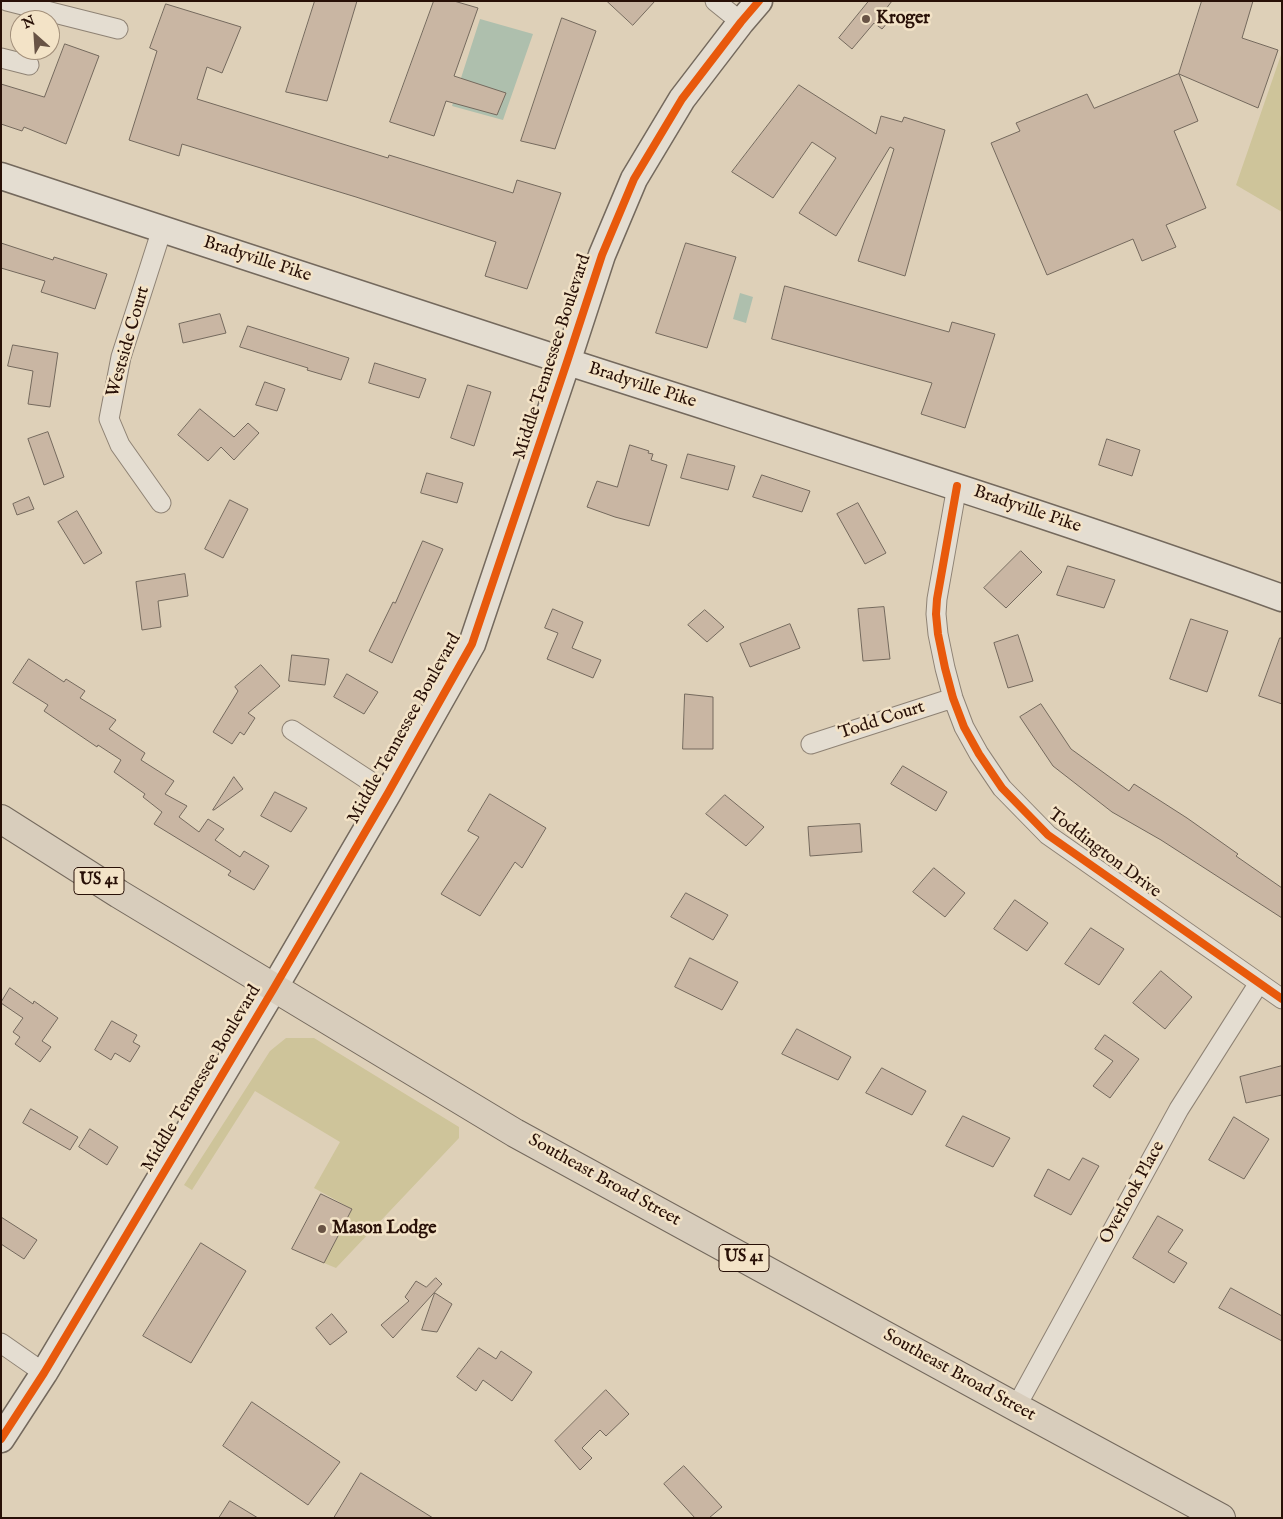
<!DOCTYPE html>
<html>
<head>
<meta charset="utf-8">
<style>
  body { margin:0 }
  #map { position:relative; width:1283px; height:1519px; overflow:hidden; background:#ded0b8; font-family:"IM FELL English",serif }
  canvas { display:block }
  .frame { position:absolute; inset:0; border:2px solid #281007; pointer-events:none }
  .north { position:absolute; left:10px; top:10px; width:50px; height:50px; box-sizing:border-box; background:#f3e3c7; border:1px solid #a28f7a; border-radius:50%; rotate:334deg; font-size:14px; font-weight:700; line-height:20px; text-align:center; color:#281007 }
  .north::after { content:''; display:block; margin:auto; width:18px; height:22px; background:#685345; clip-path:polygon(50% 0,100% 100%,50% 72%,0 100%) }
</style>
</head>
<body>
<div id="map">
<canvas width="1283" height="1519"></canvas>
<div class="frame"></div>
<div class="north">N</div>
</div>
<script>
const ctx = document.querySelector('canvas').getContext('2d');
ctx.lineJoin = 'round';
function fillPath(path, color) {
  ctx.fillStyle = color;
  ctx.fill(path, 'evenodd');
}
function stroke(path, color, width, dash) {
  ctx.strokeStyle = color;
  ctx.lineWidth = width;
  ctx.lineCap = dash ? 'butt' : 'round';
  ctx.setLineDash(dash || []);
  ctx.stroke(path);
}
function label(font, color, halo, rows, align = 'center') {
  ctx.font = font + ' "IM FELL English",serif';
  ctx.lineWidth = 5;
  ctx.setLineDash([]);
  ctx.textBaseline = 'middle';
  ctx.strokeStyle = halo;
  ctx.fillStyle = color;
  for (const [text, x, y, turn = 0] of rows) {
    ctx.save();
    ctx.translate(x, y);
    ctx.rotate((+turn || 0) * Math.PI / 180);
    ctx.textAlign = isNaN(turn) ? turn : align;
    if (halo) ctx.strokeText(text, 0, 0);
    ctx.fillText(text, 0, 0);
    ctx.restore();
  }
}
const green = new Path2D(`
  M1282 52V212L1236 185Z
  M286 1038H314L459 1127V1138L336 1268 324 1263 352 1209 314 1188 340 1142 255 1091 192 1190 184 1185 270 1051Z`);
const water = new Path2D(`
  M480 19 533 34 503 120 452 106Z
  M740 293 753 297 746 323 733 319Z`);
const building = new Path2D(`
  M315 1H357L327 101 286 92Z
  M434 1H454L478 8 454 76 506 93 497 115 446 101 434 136 390 122Z
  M607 1H655L633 25Z
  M869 1H892L882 14 890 20 882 29 874 23 852 49 839 38Z
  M1202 1H1253L1242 38 1278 50 1258 108 1179 74Z
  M166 4 241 27 222 73 207 67 197 99 388 158 389 155 513 193 517 180 561 193 527 289 485 276 496 242 356 197 182 144 179 156 129 140 157 51 150 48Z
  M562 18 596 31 555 149 521 141Z
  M65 44 99 56 66 144 24 127 22 131 1 124V84L44 97Z
  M1179 74 1198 121 1174 131 1206 208 1166 225 1176 247 1142 261 1133 239 1047 275 991 143 1020 131 1016 123 1087 94 1094 108Z
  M799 85 876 134 881 116 902 122 904 117 945 130 905 276 858 261 894 149 890 147 836 236 799 213 836 158 812 142 773 198 732 172Z
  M1 243 53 260 54 257 107 274 95 309 41 292 45 281 1 268Z
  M686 243 736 257 707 348 656 333Z
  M785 286 949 332 952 322 995 334 965 428 921 414 932 383 772 339Z
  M220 314 226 333 183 343 179 324Z
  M248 326 349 358 341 380 307 370 308 368 240 347Z
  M13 345 58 353 50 407 28 404 33 371 8 366Z
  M375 363 426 379 419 398 369 383Z
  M265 382 285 389 277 411 256 405Z
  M468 385 491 392 474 446 451 438Z
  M200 409 234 437 248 423 259 433 234 460 221 447 208 461 178 435Z
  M48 432 64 477 44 485 28 439Z
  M1107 439 1140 450 1132 476 1099 465Z
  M630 445 649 451 648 453 653 454 651 460 667 465 649 526 615 517 587 507 597 481 617 487Z
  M688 454 735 466 728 490 681 478Z
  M427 473 463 483 457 503 421 493Z
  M762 475 810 491 802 512 753 497Z
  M29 497 34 509 17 515 13 504Z
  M230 500 248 509 223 558 205 549Z
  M858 503 886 553 865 564 837 514Z
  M77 511 102 553 84 564 58 522Z
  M423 541 443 549 392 663 369 651 393 602 395 603Z
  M1021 551 1042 572 1006 608 984 588Z
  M1068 566 1115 580 1104 608 1057 595Z
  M185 574 188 596 158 601 161 627 142 630 136 582Z
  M884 607 890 659 863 661 858 609Z
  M553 609 583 622 572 648 601 660 593 678 547 659 558 633 545 628Z
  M705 610 724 627 707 642 688 625Z
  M1191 619 1228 631 1207 692 1170 679Z
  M790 624 800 648 750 667 740 644Z
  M1018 635 1033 681 1008 688 994 643Z
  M1280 638H1282V704L1259 696Z
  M292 655 329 659 325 685 289 681Z
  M29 659 64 682 66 679 85 691 80 698 116 720 109 729 145 753 141 760 174 781 165 794 187 806 179 817 199 832 208 819 224 829 215 840 240 857 244 851 269 866 254 890 228 875 231 871 154 824 162 812 143 797 145 794 114 772 121 760 98 745 97 747 44 711 48 705 13 683Z
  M261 665 280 686 248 713 255 718 244 735 240 732 232 744 213 732 238 691 235 687Z
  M347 674 378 692 364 714 334 697Z
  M685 694 713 697V749H683Z
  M1041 704 1071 749 1129 791 1134 784 1187 818 1238 854 1236 856 1282 888V918L1161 840 1112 812 1053 766 1020 717Z
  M903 766 947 792 936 811 891 784Z
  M234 777 243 789 214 810H213Z
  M275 792 307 808 291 832 261 816Z
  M490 794 546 828 522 868 515 862 480 916 441 894 479 837 468 831Z
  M725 795 764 827 746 846 706 814Z
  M860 824 862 852 810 856 808 827Z
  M934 868 965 893 945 917 913 892Z
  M686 893 728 915 713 940 671 917Z
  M1015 900 1048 923 1027 951 994 929Z
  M1091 928 1124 949 1099 985 1065 964Z
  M690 958 738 982 722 1010 675 987Z
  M1161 971 1192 997 1165 1029 1133 1003Z
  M10 988 33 1004 34 1001 58 1018 42 1041 51 1047 40 1062 15 1044 20 1037 13 1032 23 1018 1 1003Z
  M112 1021 137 1035 133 1042 140 1046 130 1062 115 1053 111 1060 95 1050Z
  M797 1029 851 1057 838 1080 782 1054Z
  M1105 1035 1139 1059 1110 1098 1093 1086 1113 1061 1095 1049Z
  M1282 1066V1095L1246 1103 1240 1077Z
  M882 1068 926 1091 912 1115 866 1093Z
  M31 1109 78 1137 70 1150 23 1123Z
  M963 1116 1010 1138 993 1167 946 1146Z
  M1234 1117 1269 1139 1244 1179 1209 1160Z
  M90 1129 118 1147 107 1165 79 1147Z
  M1083 1158 1099 1166 1071 1215 1034 1196 1048 1169 1069 1180Z
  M321 1194 352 1209 324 1263 292 1249Z
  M1158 1216 1183 1230 1168 1252 1187 1263 1174 1283 1133 1258Z
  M1 1217 37 1240 24 1259 1 1244Z
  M201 1243 246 1271 191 1363 143 1336Z
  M436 1278 442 1284 393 1338 381 1325 409 1301 405 1297 416 1281 426 1287Z
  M1231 1288 1282 1316V1341L1219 1308Z
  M435 1293 452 1304 437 1332 422 1330Z
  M332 1314 347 1332 330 1345 316 1328Z
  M479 1348 496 1359 501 1351 532 1372 512 1401 483 1380 476 1391 457 1377Z
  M606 1390 629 1414 606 1436 600 1430 582 1448 592 1458 580 1470 555 1441Z
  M252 1402 340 1462 308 1505 223 1446Z
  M684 1466 722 1507 709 1518H695L664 1484Z
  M361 1473 433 1518H334Z
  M230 1501 258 1518H219Z`);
const street = new Path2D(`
  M7 1 118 29
  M715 1 741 22
  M1 58 29 65
  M957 486 937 599 936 614 938 634 945 668 953 698 964 727 979 754 1002 788 1048 835 1282 999
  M161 503 120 445 109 419 121 357 162 229
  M292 730 388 793
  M811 744 953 698
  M1 1343 44 1373
  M1016 1407 1179 1109 1259 983`);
const secondary = new Path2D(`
  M1 176C190 238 378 301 568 362 806 439 1046 513 1282 598
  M1 1439 44 1373 274 988 388 793 472 644 567 362 602 255 634 179 682 99 741 22 759 1`);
const primary = new Path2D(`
  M1 819 119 894 515 1133 1016 1407 1221 1518`);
const cycleway = new Path2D(`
  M957 486 937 599 936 614 938 634 945 668 953 698 964 727 979 754 1002 788 1048 835 1282 999
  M1 1439 44 1373 274 988 388 793 472 644 567 362 602 255 634 179 682 99 741 22 759 1`);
const markers = [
  [866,19,5,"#685345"],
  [322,1229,5,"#685345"]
];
const shields = [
  [99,881,50],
  [744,1258,50]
];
const shieldNames = [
  ["US 41",99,881],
  ["US 41",744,1258]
];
const poiNames = [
  ["Kroger",876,19],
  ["Mason Lodge",332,1229]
];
const streetNames = [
  ["Bradyville Pike",257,260,18],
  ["Westside Court",129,342,-74],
  ["Middle Tennessee Boulevard",553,357,-72],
  ["Bradyville Pike",642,386,18],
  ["Bradyville Pike",1027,510,19],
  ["Todd Court",882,721,-18],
  ["Middle Tennessee Boulevard",405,729,-61],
  ["Toddington Drive",1104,854,37],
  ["Middle Tennessee Boulevard",202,1079,-59],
  ["Southeast Broad Street",604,1181,29],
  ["Overlook Place",1133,1193,-61],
  ["Southeast Broad Street",959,1376,29]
];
fillPath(green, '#cec49a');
fillPath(water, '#aebfad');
fillPath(building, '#c9b6a3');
stroke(building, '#74695d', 1);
stroke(street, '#8e8274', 21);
stroke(secondary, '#74695d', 29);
stroke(primary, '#74695d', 30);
stroke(street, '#e4ddd1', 19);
stroke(secondary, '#e4ddd1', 26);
stroke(primary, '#d8cdbc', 28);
stroke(cycleway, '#e8590c', 8);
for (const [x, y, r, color] of markers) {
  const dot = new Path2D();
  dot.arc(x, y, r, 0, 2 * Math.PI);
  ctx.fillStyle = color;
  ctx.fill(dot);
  stroke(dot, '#f3e3c7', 2);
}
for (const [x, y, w] of shields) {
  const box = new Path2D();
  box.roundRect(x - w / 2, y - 13.5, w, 27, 4);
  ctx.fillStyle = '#f3e3c7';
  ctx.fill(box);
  stroke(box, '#281007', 1);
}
label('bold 16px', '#281007', null, shieldNames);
label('bold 18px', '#281007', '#f3e3c7', poiNames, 'left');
label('18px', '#281007', '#f3e3c7', streetNames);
</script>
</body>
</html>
